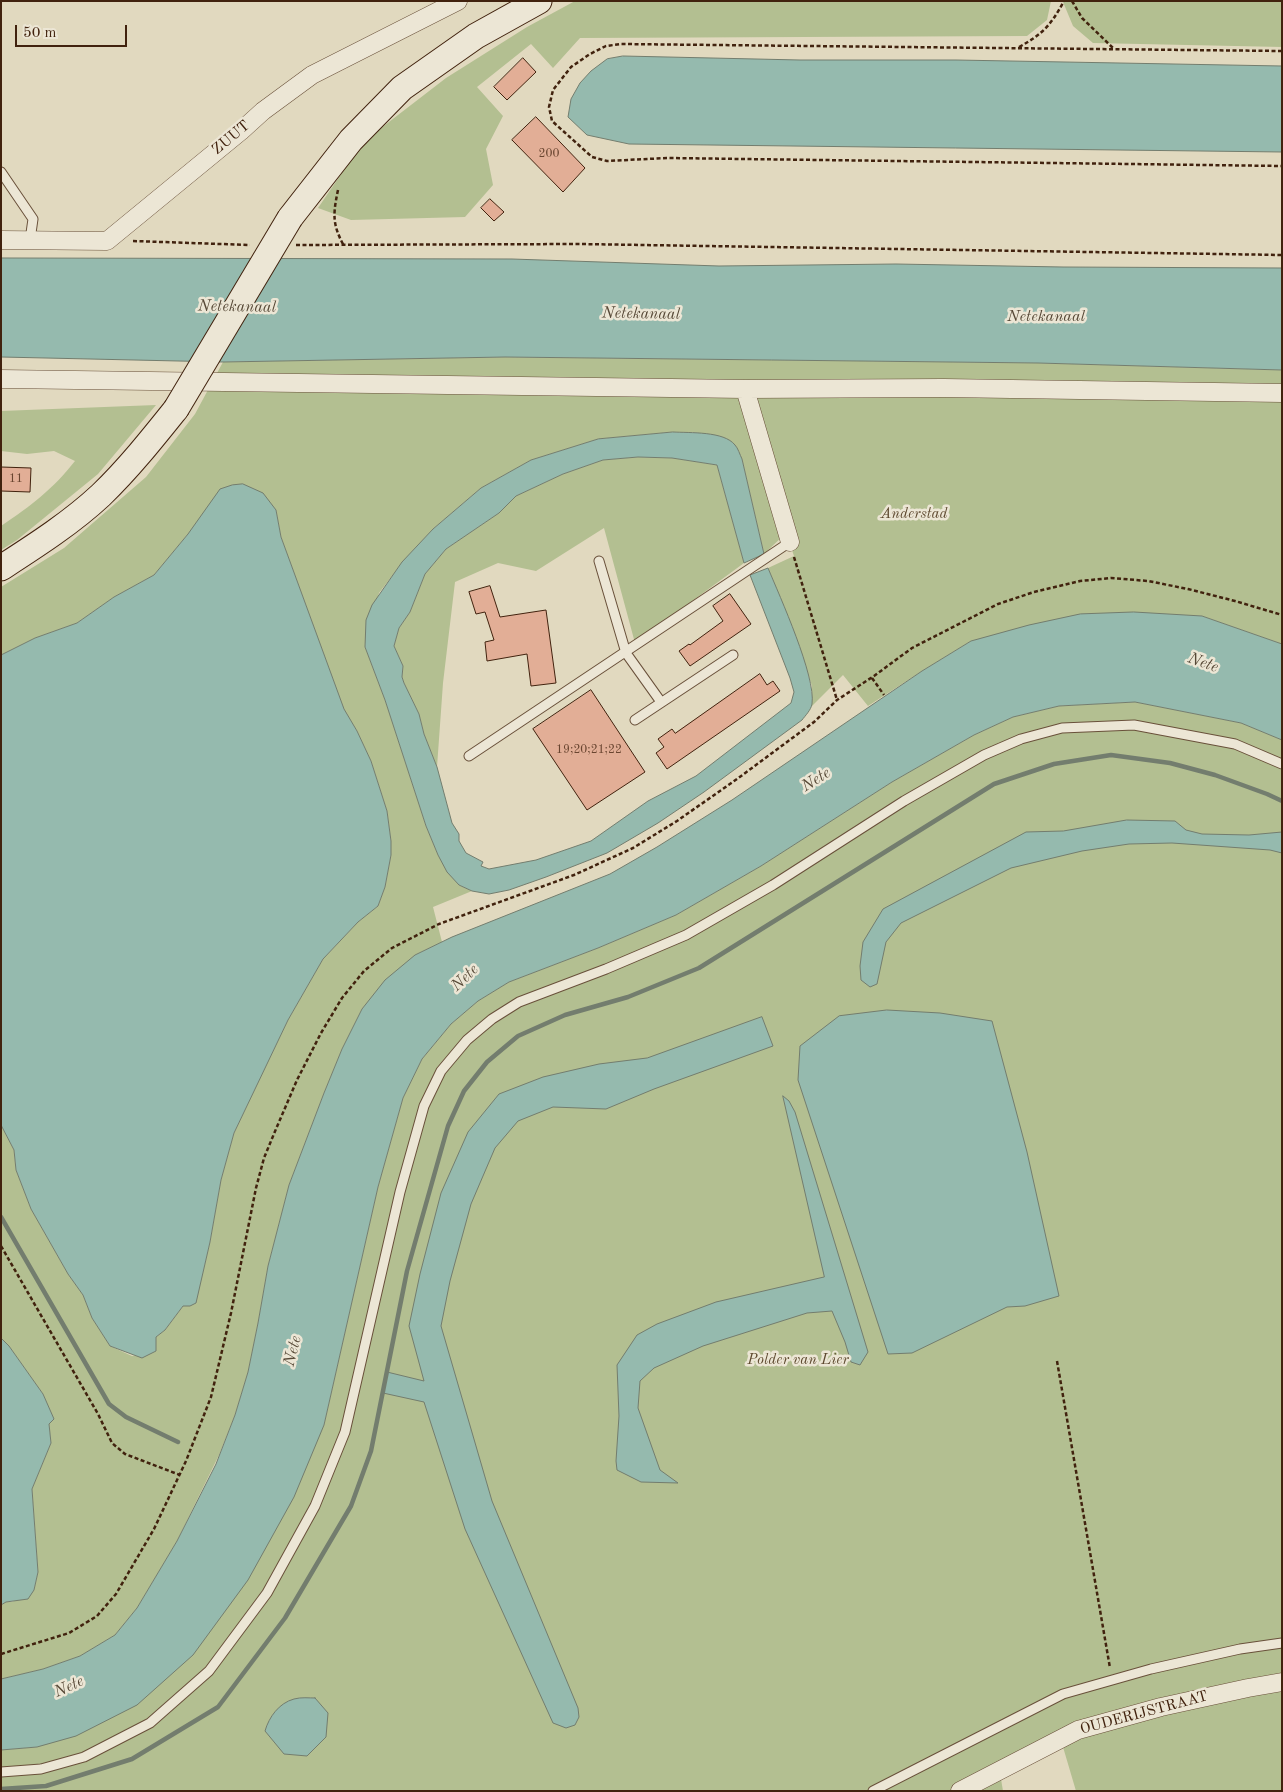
<!DOCTYPE html>
<html>
<head>
<meta charset="utf-8">
<style>
  body { margin:0 }
  #map { position:relative; width:1283px; height:1792px; overflow:hidden; background:#e1d9bf; font-family:"Old Standard TT",serif }
  canvas { display:block }
  .frame { position:absolute; inset:0; border:2px solid #41220e; pointer-events:none }
  .scale { position:absolute; left:15px; top:25px; width:112px; height:22px; box-sizing:border-box; border:2px solid #41220e; border-top:0; padding-left:6px; font-size:15px; line-height:18px; white-space:nowrap; color:#41220e; -webkit-text-stroke:4px #ece6d5; paint-order:stroke }
</style>
</head>
<body>
<div id="map">
<canvas width="1283" height="1792"></canvas>
<div class="frame"></div>
<div class="scale">50 m</div>
</div>
<script>
const ctx = document.querySelector('canvas').getContext('2d');
ctx.lineJoin = 'round';
function fillPath(path, color) {
  ctx.fillStyle = color;
  ctx.fill(path, 'evenodd');
}
function stroke(path, color, width, dash) {
  ctx.strokeStyle = color;
  ctx.lineWidth = width;
  ctx.lineCap = dash ? 'butt' : 'round';
  ctx.setLineDash(dash || []);
  ctx.stroke(path);
}
function label(font, color, halo, rows, align = 'center') {
  ctx.font = font + ' "Old Standard TT",serif';
  ctx.lineWidth = 5;
  ctx.setLineDash([]);
  ctx.textBaseline = 'middle';
  ctx.strokeStyle = halo;
  ctx.fillStyle = color;
  for (const [text, x, y, turn = 0] of rows) {
    ctx.save();
    ctx.translate(x, y);
    ctx.rotate((+turn || 0) * Math.PI / 180);
    ctx.textAlign = isNaN(turn) ? turn : align;
    if (halo) ctx.strokeText(text, 0, 0);
    ctx.fillText(text, 0, 0);
    ctx.restore();
  }
}
const green = new Path2D(`
  M575 1H1051L1047 20 1027 36 580 38 553 68 531 44 477 87 503 116 486 149 493 185 465 217 351 220 318 208 363 142 446 78 527 27Z
  M1282 1V47L1093 43 1073 26 1063 2Z
  M505 357 1038 363 1282 370V644L1202 616 971 641 922 671 868 706 843 675 812 706V686L792 628 768 568 794 556 786 533 764 554 742 459 698 433 673 432 598 439 531 460 481 488 433 529 402 563 379 593 365 647 385 700 426 826 438 855 459 885 472 891 433 907 442 942 415 955 362 1009 342 1049 324 1093 289 1185 268 1266 258 1323 248 1372 235 1415 219 1455 177 1541 137 1608 115 1635 80 1656 43 1669 1 1679V1605L6 1602H12L34 1590 38 1572 32 1489 51 1443 49 1424 53 1419 43 1394 9 1346 1 1338V1125L14 1150 16 1170 31 1209 68 1274 83 1295 92 1318 110 1346 132 1356 156 1351V1337L165 1330 183 1306H190L204 1268 210 1242 221 1180 234 1133 265 1067 288 1020 323 959 358 922 378 906 385 887 391 855V841L387 811 371 761 357 731 344 710 281 537 276 510 188 534 154 575 114 597 77 623 35 638 1 655V587L64 548 146 477 195 414 223 362Z
  M156 405 98 474 17 540 1 550V526C31 506 53 489 75 461L54 451 27 454 1 451V411Z
  M638 457 672 458 717 465 744 563 635 643 604 528 536 571 498 563 455 582 443 683 437 767 424 734 419 714 404 683 402 677 403 666 394 646 399 628 410 612 425 574 446 549 499 513 516 496 563 474 603 460Z
  M1135 702 1241 723 1282 740V1791H1076L1063 1747 1001 1779 1003 1791H1V1750L37 1747 324 1425 378 1187 403 1098 422 1059 451 1024 478 1001 509 982 598 948 676 915 761 866 892 782 974 735 1013 717 1059 706Z`);
const water = new Path2D(`
  M623 56 800 60H956L1282 66V152L629 144 587 135 568 117 571 99 580 83 591 71 607 59Z
  M1 258 512 259 719 266 896 264 1063 267 1282 268V370L1038 363 505 357 223 362 1 357Z
  M673 432C690 433 724 431 735 445 738 448 740 455 742 459L764 554 744 563 717 465 672 458 638 457 603 460 563 474 516 496 499 513 446 549 425 574 410 612 399 628 394 646 403 666 402 677 404 683 419 714 424 734 437 767 452 823 459 834V841L466 853 483 862 481 866 489 869 536 860 591 841 648 801 696 776 791 703 794 692 790 678 750 575 768 568C780 597 816 676 812 704 811 710 805 716 802 720L704 792 658 823 607 853 546 877 509 890 489 894 472 891 459 885 447 872 438 855 426 826 385 700 365 647 366 620 372 605 402 562 433 529 481 488 531 460 598 439Z
  M243 484 263 493 276 510 281 537 344 709 357 731 371 761 387 811 391 841V855L385 887 378 906 358 922 323 959 288 1020 234 1133 221 1180 210 1242 196 1303 190 1306H183L165 1330 156 1337V1351L142 1358 110 1346 92 1318 83 1295 68 1274 31 1209 16 1170 14 1150 1 1125V655L35 638 77 623 114 597 154 575 188 534 220 489 232 485Z
  M1134 612 1202 616 1282 644V740L1241 723 1135 702 1059 706 1013 717 974 735 892 782 761 866 676 915 598 948 509 982 478 1001 451 1024 422 1059 403 1098 378 1187 324 1425 294 1497 248 1580 193 1655 137 1705 76 1736 37 1747 1 1750V1679L43 1669 80 1656 115 1635 137 1608 177 1541 216 1464 235 1415 248 1372 258 1323 268 1266 289 1185 324 1093 342 1049 362 1009 385 980 415 955 452 937 610 874 657 847 732 800 922 671 971 641 1029 625 1080 614Z
  M1127 820 1175 821 1186 830 1202 834 1249 835 1282 832V853L1270 850 1172 843 1129 844 1082 851 1011 868 901 923 886 942 877 984 870 987 861 980 860 966 863 942 883 909 1026 832 1063 831Z
  M887 1010 940 1013 992 1021 1027 1152 1059 1296 1025 1306 1007 1307 912 1353 888 1354 798 1080 800 1046 839 1016Z
  M762 1017 773 1046 654 1089 606 1109 553 1107 518 1121 495 1148 471 1204 450 1281 441 1326 492 1501 578 1708 579 1717 575 1725 566 1728 553 1723 465 1529 424 1402 383 1393 387 1372 424 1381 409 1326 420 1274 441 1193 468 1132 499 1094 543 1077 599 1064 647 1058Z
  M783 1096 789 1101 795 1112 868 1352 860 1365 851 1362 845 1342 832 1311 807 1313 703 1346 654 1368 640 1381 638 1408 660 1470 678 1483 641 1482 617 1470 616 1461 619 1416 617 1365 637 1335 657 1324 716 1302 824 1277Z
  M1 1338 9 1346 43 1394 54 1419 49 1424 51 1443 32 1489 38 1572 34 1590 28 1599 6 1602 1 1605Z
  M315 1698 328 1713 326 1737 307 1756 284 1754 265 1731C269 1717 279 1703 294 1699 301 1697 309 1698 315 1698Z`);
const stream = new Path2D(`
  M1 1217 109 1404 126 1417 178 1442
  M1 1789 46 1786 132 1759 218 1707 285 1618 351 1506 371 1451 407 1271 448 1126 464 1091 487 1062 518 1036 565 1015 628 997 699 968 994 784 1054 764 1111 755 1170 763 1215 775 1267 794 1282 801`);
const building = new Path2D(`
  M523 58 536 72 507 100 494 87Z
  M536 117 585 168 563 192 512 140Z
  M490 199 504 212 494 221 481 208Z
  M1 467 31 468 30 492 1 491Z
  M490 586 500 617 546 610 556 683 531 686 527 654 487 661 485 642 494 640 485 612 476 614 469 592Z
  M730 594 751 624 690 666 679 651 689 644 690 645 723 621 713 606Z
  M760 674 767 685 773 681 780 691 667 769 656 753 664 747 658 739 672 729 675 733Z
  M591 690 645 772 587 810 533 729Z`);
const path = new Path2D(`
  M1072 1 1082 18 1114 49
  M1019 47C1043 34 1051 25 1064 1
  M1282 51 621 44 606 46 590 54 571 67 553 90 549 107 552 121 592 157 607 161 667 158 1282 166
  M338 190C333 214 332 224 344 246
  M133 241 250 245
  M296 245 579 244 1282 255
  M794 557 837 700
  M872 678 884 695
  M1 1246 98 1414 112 1443 125 1454 180 1475
  M1057 1361 1110 1668
  M1 1654 69 1633 97 1616 116 1594 154 1529 186 1461 211 1397 231 1313 256 1188 264 1158 276 1129 297 1080 321 1033 342 998 364 971 392 948 439 924 574 875 633 848 677 821 737 779 814 722 837 700 874 676 912 648 998 604 1034 592 1080 581 1111 578 1148 581 1188 589 1235 601 1282 615`);
const service = new Path2D(`
  M1 172 33 219 30 240
  M599 561 626 653 661 702
  M635 720 733 655
  M469 756 790 542
  M1 1772 41 1769 84 1757 150 1723 209 1671 267 1593 315 1506 345 1432 400 1192 424 1106 441 1071 467 1040 492 1019 519 1002 606 969 686 935 773 885 904 801 984 755 1021 739 1062 728 1134 725 1235 744 1282 764
  M873 1791 1063 1694 1151 1669 1240 1649 1282 1643`);
const minor = new Path2D(`
  M1 240 107 241 241 131 263 111 312 75 458 1
  M1 379 745 389 944 388 1282 393
  M745 389 790 542
  M960 1791 1078 1730 1161 1707 1248 1688 1282 1682`);
const secondary = new Path2D(`
  M290 218 351 140 402 88 476 36 539 1
  M1 568C35 546 71 523 101 495 128 469 152 439 176 409`);
const secondaryBridge = new Path2D(`
  M176 409 290 218`);
const numberNames = [
  ["200",549,154],
  ["11",16,479],
  ["19;20;21;22",589,750]
];
const streetNames = [
  ["ZUUT",231,138,-40],
  ["OUDERIJSTRAAT",1144,1713,-15]
];
const parkNames = [
  ["Anderstad",914,514],
  ["Polder van Lier",798,1360]
];
const waterNames = [
  ["Netekanaal",237,307,1],
  ["Netekanaal",641,314,1],
  ["Netekanaal",1046,317],
  ["Nete",1203,663,20],
  ["Nete",816,780,-32],
  ["Nete",465,978,-44],
  ["Nete",293,1351,-76],
  ["Nete",69,1687,-25]
];
fillPath(green, '#b3bf91');
fillPath(water, '#95baae');
stroke(water, '#737d6e', 1);
stroke(stream, '#737d6e', 4.5);
fillPath(building, '#e2ae96');
stroke(building, '#41220e', 1);
stroke(service, '#69503a', 11);
stroke(minor, '#69503a', 19);
stroke(secondary, '#41220e', 27);
stroke(path, '#41220e', 2.5, [4, 2.5]);
stroke(service, '#ece6d5', 9);
stroke(minor, '#ece6d5', 18);
stroke(secondary, '#ece6d5', 25);
stroke(secondaryBridge, '#41220e', 27, []);
stroke(secondaryBridge, '#ece6d5', 25);
label('12px', '#694530', null, numberNames);
label('15px', '#41220e', '#ece6d5', streetNames);
label('italic 15px', '#5e492f', '#ece6d5', parkNames);
label('italic 16px', '#564836', '#ece6d5', waterNames);
</script>
</body>
</html>
